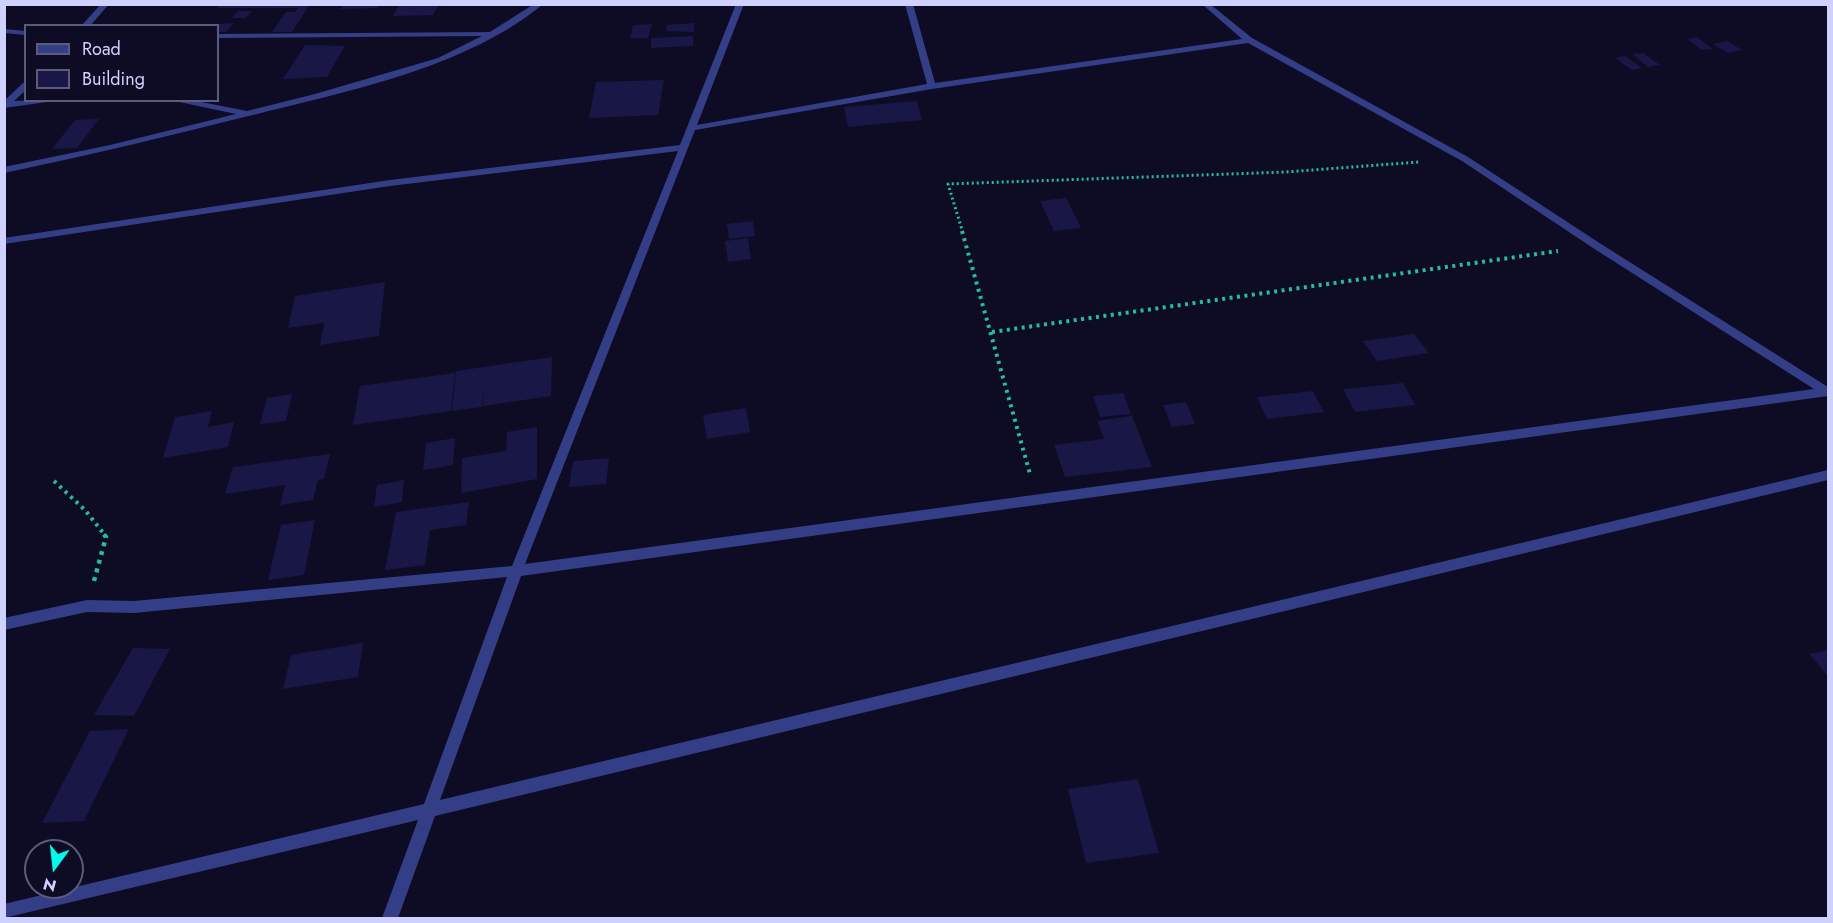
<!DOCTYPE html>
<html>
<head>
<meta charset="utf-8">
<style>
  body { margin:0 }
  #map { position:relative; width:1833px; height:923px; overflow:hidden; background:#0d0c24; font-family:Jost,sans-serif }
  canvas { display:block }
  .frame { position:absolute; inset:0; border:6px solid #cfd1ff; pointer-events:none }
  .legend { position:absolute; left:24px; top:24px; width:195px; height:78px; box-sizing:border-box; background:#0d0c24; border:2px solid #5b5b7c; margin:0; padding:8px 10px; list-style:none; font-size:18px; color:#cfd1ff }
  .legend li { display:flex; align-items:center; gap:12px; height:30px }
  .legend b { width:30px; border:2px solid #5b5b7c }
  .north { position:absolute; left:24px; top:839px; width:60px; height:60px; box-sizing:border-box; background:#0d0c24; border:2px solid #5b5b7c; border-radius:50%; rotate:195deg; font-size:16px; font-weight:700; line-height:24px; text-align:center; color:#cfd1ff }
  .north::after { content:''; display:block; margin:auto; width:21px; height:27px; background:#00faec; clip-path:polygon(50% 0,100% 100%,50% 72%,0 100%) }
</style>
</head>
<body>
<div id="map">
<canvas width="1833" height="923"></canvas>
<div class="frame"></div>
<ul class="legend">
<li><b style="height:8px;background:#343e86"></b>Road</li>
<li><b style="height:16px;background:#191746"></b>Building</li>
</ul>
<div class="north">N</div>
</div>
<script>
const ctx = document.querySelector('canvas').getContext('2d');
ctx.lineJoin = 'round';
function fillPath(path, color) {
  ctx.fillStyle = color;
  ctx.fill(path, 'evenodd');
}
function stroke(path, color, width, dash) {
  ctx.strokeStyle = color;
  ctx.lineWidth = width;
  ctx.lineCap = dash ? 'butt' : 'round';
  ctx.setLineDash(dash || []);
  ctx.stroke(path);
}
const building = new Path2D(`
  M221 4H310L292 32H272L286 12H295L298 8H217Z
  M343 4H379L377 8 341 9Z
  M400 4H439L433 15 393 16Z
  M238 11H252L246 18H232Z
  M234 23 226 32H218V24Z
  M694 23V32L666 31 667 25Z
  M652 24 648 38H630L633 25Z
  M693 36V46L651 48V38Z
  M1697 37 1713 49 1702 50 1687 39Z
  M1727 41 1742 50 1728 53 1713 44Z
  M305 45 345 46 327 77 283 79Z
  M1643 53 1660 65 1648 67 1632 54Z
  M1625 56 1642 68 1632 70 1615 58Z
  M664 80 658 115 589 118 596 82Z
  M917 101 922 120 848 127 844 107Z
  M99 119 77 148 52 149 75 120Z
  M1066 198 1081 228 1054 231 1040 201Z
  M753 221 755 236 729 239 727 224Z
  M748 238 751 259 728 262 725 241Z
  M385 282 379 336 320 345 324 323 288 328 295 296Z
  M1414 334 1429 353 1377 361 1363 341Z
  M552 357 551 396 483 406 484 388 482 407 452 411 456 371Z
  M455 373 451 411 353 425 360 386Z
  M1403 383 1415 405 1355 412 1343 389Z
  M1313 391 1324 412 1267 419 1257 397Z
  M1123 393 1131 414 1100 417 1093 396Z
  M292 394 286 421 260 424 267 398Z
  M1186 402 1195 424 1172 427 1163 405Z
  M746 408 750 432 707 439 703 415Z
  M212 411 208 427 234 422 228 447 163 458 175 417Z
  M1132 416 1152 467 1065 477 1054 445 1104 439 1097 421Z
  M537 427V479L461 493 462 458 506 451 507 432Z
  M455 438 453 465 423 470 426 443Z
  M330 454 324 479 318 480 313 500 280 505 285 485 225 494 233 467Z
  M609 458 606 484 569 487 573 461Z
  M404 480 402 502 374 507 377 485Z
  M469 502 466 525 430 530 425 565 385 570 396 512Z
  M315 520 304 575 268 580 281 525Z
  M363 643 358 677 283 689 291 655Z
  M133 648 170 649 134 716 94 715Z
  M1828 650V676L1809 654Z
  M129 729 84 821 42 823 90 731Z
  M1138 779 1159 853 1086 863 1068 789Z`);
const pathFar2 = new Path2D(`
  M963 233 948 184 1286 172 1419 162`);
const pathFar1 = new Path2D(`
  M962 231 1030 474
  M992 332 1558 251
  M54 481 85 510 104 534`);
const path = new Path2D(`
  M94 581 106 537 102 532`);
const minor = new Path2D(`
  M101 4H109L90 26H81Z
  M534 4H543C469 66 353 90 261 113 176 134 91 155 4 173V167L110 145 236 114 170 100H191L247 111 315 94 438 58 482 36 218 38V34L490 32Z
  M736 4H744L697 125 927 84 905 4H913L935 83 1242 39 1202 4H1210L1252 38 1468 157 1601 244 1828 387V396L521 576 440 800 1828 470V480L435 816 398 918H382L418 820 4 918V904L424 804 507 577 134 613 87 612 4 630V618L87 600 134 601 512 566 678 151 390 186 4 244V238L390 180 680 145ZM1248 43 1462 161 1593 248 1814 389 525 564 695 130 932 89Z
  M4 29 26 31V35L4 33Z
  M23 83H26V90L14 101 48 100 47 102 4 108V101Z`);
fillPath(building, '#191746');
stroke(pathFar2, '#26bd9c', 3, [2, 3]);
stroke(pathFar1, '#26bd9c', 4, [3, 4.5]);
stroke(path, '#26bd9c', 4.5, [4, 5]);
fillPath(minor, '#343e86');
</script>
</body>
</html>
